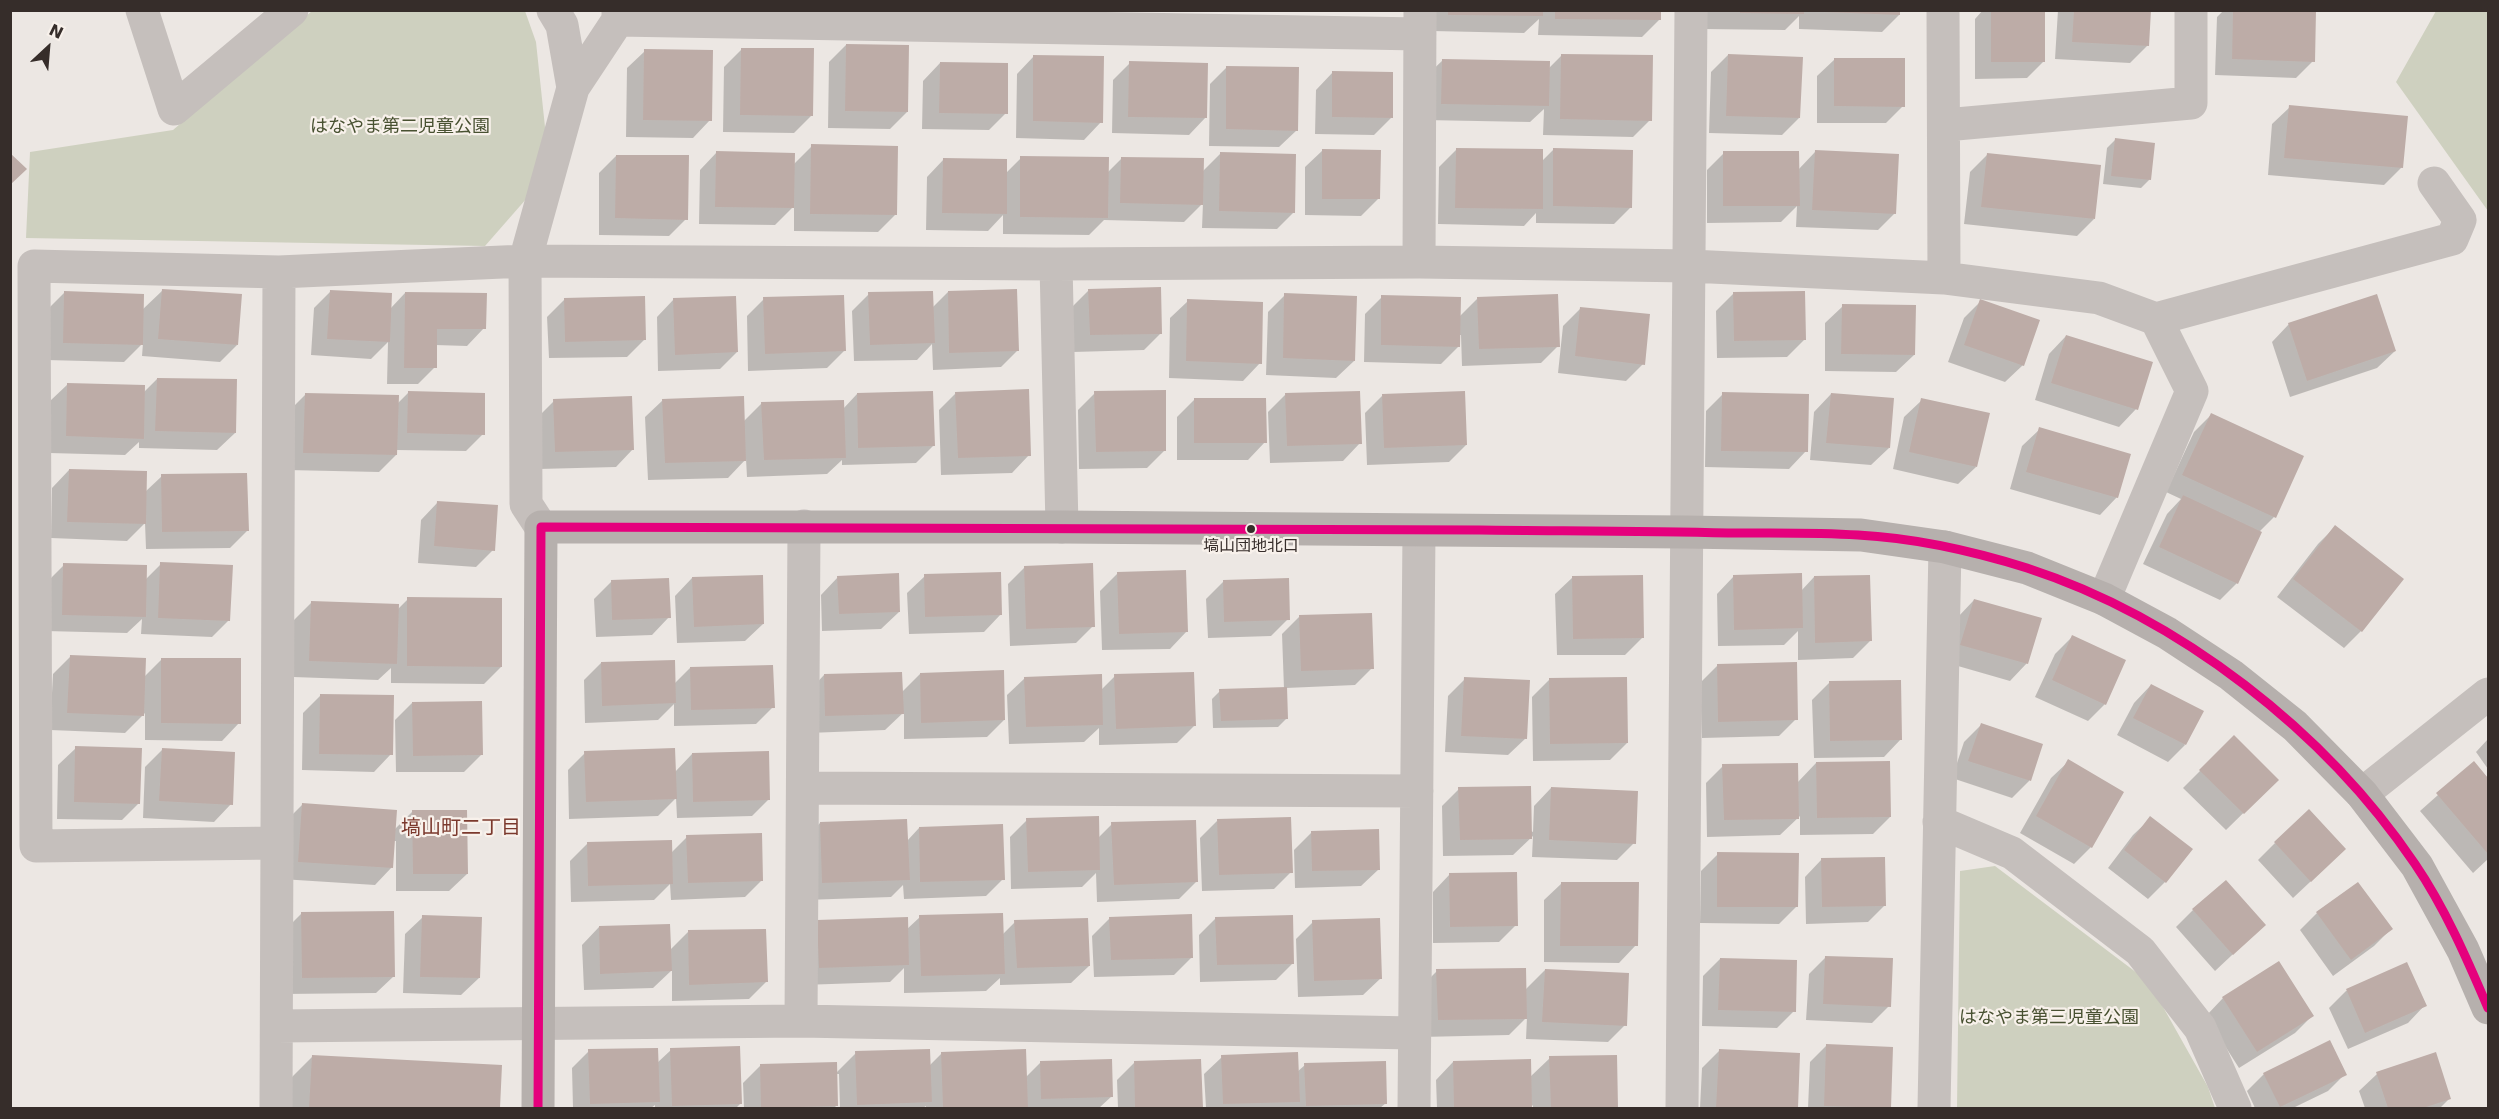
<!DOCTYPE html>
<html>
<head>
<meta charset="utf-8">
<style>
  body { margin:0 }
  #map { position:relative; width:2499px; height:1119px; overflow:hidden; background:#ece7e3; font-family:"DejaVu Sans",sans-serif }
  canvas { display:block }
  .frame { position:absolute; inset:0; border:12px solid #362d2a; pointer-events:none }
  .north { position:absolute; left:18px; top:18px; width:60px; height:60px; -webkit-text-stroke:4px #f8f1eb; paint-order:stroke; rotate:26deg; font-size:16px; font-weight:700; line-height:24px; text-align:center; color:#362d2a }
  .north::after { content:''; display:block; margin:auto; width:21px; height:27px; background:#362d2a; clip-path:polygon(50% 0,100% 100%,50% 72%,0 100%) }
</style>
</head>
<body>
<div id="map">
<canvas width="2499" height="1119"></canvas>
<div class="frame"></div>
<div class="north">N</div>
</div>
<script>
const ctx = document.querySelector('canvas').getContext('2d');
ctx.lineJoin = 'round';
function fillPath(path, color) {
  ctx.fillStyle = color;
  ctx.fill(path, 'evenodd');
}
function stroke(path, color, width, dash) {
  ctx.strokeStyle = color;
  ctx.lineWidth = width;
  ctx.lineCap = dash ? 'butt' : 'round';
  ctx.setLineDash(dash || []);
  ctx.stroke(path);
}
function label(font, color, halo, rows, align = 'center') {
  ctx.font = font + ' "DejaVu Sans","Noto Sans JP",sans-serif';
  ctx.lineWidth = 4.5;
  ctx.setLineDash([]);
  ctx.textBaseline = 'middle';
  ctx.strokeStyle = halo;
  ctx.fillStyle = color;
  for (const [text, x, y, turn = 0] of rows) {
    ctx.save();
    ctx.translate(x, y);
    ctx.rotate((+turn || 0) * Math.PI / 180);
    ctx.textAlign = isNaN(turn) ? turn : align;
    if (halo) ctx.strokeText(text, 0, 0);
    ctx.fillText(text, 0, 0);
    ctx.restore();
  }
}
const green = new Path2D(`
  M312 11H525L536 42 547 146 527 198 485 246 26 238 30 152 173 130Z
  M2436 11H2488V211L2396 82Z
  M1995 866 2149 982 2208 1087 2215 1108H1957L1960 871Z`);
const shadow = new Path2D(`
  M1245 10H1293L1292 11Z
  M1432 10H1660L1659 20 1642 37 1538 35 1539 19 1524 33 1432 31Z
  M1703 10H1899V15L1882 32 1799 29V16L1785 30 1703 29Z
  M1983 10H2043L2044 61 2027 78 1975 79V19Z
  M2058 10H2149L2147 46 2130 63 2055 59Z
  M2224 10H2315L2313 61 2296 78 2215 75 2217 17Z
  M846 45 907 112 890 129 828 128 829 62Z
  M742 49 811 116 794 133 723 132 724 67Z
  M645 51 710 120 693 138 626 137 627 68Z
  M1728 55 1799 118 1782 135 1709 133 1711 72Z
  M1034 56 1101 122 1084 140 1016 138 1017 74Z
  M1561 56 1650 120 1633 137 1543 135 1544 109 1530 122 1424 120 1425 77 1443 60 1548 69Z
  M1835 59 1903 106 1886 123H1817V76Z
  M940 63 1006 113 989 130 922 129 923 81Z
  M1130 63 1206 117 1189 135 1112 133 1113 80Z
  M1227 67 1297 130 1279 147 1209 146 1210 84Z
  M1333 72 1391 118 1374 135 1315 134 1316 90Z
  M2290 107 2402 167 2384 185 2268 175 2272 124Z
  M2115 140 2150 179 2141 188 2103 184 2107 148Z
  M812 146 895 215 878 232 794 231V206L775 225 699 224 700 170 717 152 793 165Z
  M1554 149 1631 207 1614 224 1536 223V213L1524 226 1438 224 1439 167 1456 150 1541 162Z
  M1323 150 1378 199 1361 216 1305 215V167Z
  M1815 152 1895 213 1878 230 1796 227 1797 206 1781 222 1707 223V170L1724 153 1798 170Z
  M1220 154 1294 212 1277 229 1202 228 1203 203 1184 222 1104 220 1089 235 1003 234V215L988 231 926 230 927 177 944 159 1006 173 1021 158 1107 173 1122 158 1202 172Z
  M1987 155 2094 219 2077 236 1964 224 1970 172Z
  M616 156 686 219 669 236 599 235V173Z
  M163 290 237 345 220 362 142 356 143 343 124 362 46 360 47 310 64 293 142 310Z
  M1089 290 1161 333 1144 350 1073 352 1072 307Z
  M331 291 390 309 405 293 484 328 467 346 435 345V367L418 384H387L388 342 371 359 311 355 314 308Z
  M948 292 1018 350 1001 367 933 370 932 344 917 360 854 361 852 311 869 294 932 308Z
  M1733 294 1805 339 1787 357 1717 358 1716 311Z
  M1285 295 1354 361 1336 378 1266 375 1268 312Z
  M1382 297 1459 317 1477 299 1558 346 1541 363 1462 366 1461 335H1458V347L1441 364 1364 362 1365 314Z
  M674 299 737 352 720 369 658 371 657 317Z
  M764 299 844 351 827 368 748 371 747 316Z
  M564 300 645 339 627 357 549 358 547 317Z
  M1188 301 1260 363 1243 381 1169 378 1170 318Z
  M1981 301 2023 365 2005 382 1948 362 1964 318Z
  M1843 306 1914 355 1896 372 1825 371V323Z
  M1581 308 1643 364 1626 381 1558 373 1563 326Z
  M2289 324 2395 351 2377 368 2290 397 2272 342Z
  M2066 336 2136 409 2119 427 2035 400 2049 354Z
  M157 379 235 433 217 450 139 448V442L125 455 49 453 50 401 68 384 143 393Z
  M408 393 483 434 466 451 396 450V455L379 472 287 470 288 412 305 395 397 404Z
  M956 393 1029 455 1012 473 941 475 939 410Z
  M1095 393 1164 451 1147 468 1079 469 1078 410Z
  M857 394 933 446 916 463 842 465V460L827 474 747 477 746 459 728 478 648 480 645 417 663 400 743 422 762 403 843 409Z
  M1723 394 1806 451 1789 469 1705 467 1706 411Z
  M1831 394 1889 448 1871 465 1810 460 1814 412Z
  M1285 395 1360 443 1343 461 1270 463 1268 412Z
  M1382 396 1466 445 1449 462 1367 465 1365 413Z
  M1194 400 1265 442 1248 460H1177V417Z
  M1922 400 1976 467 1958 484 1893 469 1904 417Z
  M554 401 633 449 616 467 539 469 537 418Z
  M2211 415 2274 517 2259 532 2237 583 2220 600 2143 564 2167 514 2181 499 2166 492 2194 432Z
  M2040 429 2117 497 2100 515 2010 489 2022 446Z
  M69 470 145 492 162 476 247 531 230 548 146 549 145 523 127 541 51 538 52 488Z
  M438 502 493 550 476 567 418 563 421 520Z
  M2335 527 2402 579 2361 631 2344 648 2277 597 2318 544Z
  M161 564 229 620 212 637 141 634 142 619 127 633 45 631 47 582 64 565 146 579Z
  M1025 567 1093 626 1076 643 1010 646 1008 584Z
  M1118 573 1187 631 1170 649 1102 650 1100 591Z
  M925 576 1001 614 984 632 909 634 907 593Z
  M1734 576 1801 591 1814 577 1870 641 1853 658 1798 660V631L1784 645 1718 646 1717 594Z
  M838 577 899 612 881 629 822 631 821 595Z
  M1573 577 1642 638 1625 655H1557L1555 594Z
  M692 578 763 624 745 641 677 643 675 596Z
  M612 581 669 617 652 635 596 637 594 599Z
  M1224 581 1288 619 1271 636 1208 638 1206 599Z
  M408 599 501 667 484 684 391 683V668L378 680 293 677 294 620 311 603 397 610Z
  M1974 600 2027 663 2010 681 1944 662 1957 618Z
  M1299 617 1372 668 1355 685 1286 688 1287 718 1278 727 1213 728 1212 699 1220 691 1284 689 1282 634Z
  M2072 637 2105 704 2088 721 2035 697 2055 654Z
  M70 657 144 677 162 659 239 723 222 741 145 740V713L125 733 50 730 53 674Z
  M601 663 674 684 690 668 773 707 756 724 674 726V704L658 720 585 723 584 680Z
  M1717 666 1796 719 1779 736 1702 738 1700 683Z
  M920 674 1004 720 987 737 904 739V712L885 730 809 733 807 693 824 675 901 693Z
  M1115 676 1194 726 1177 743 1099 745V728L1084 742 1009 744 1007 695 1025 678 1101 690Z
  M1465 679 1526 738 1508 755 1445 752 1448 696Z
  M1550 679 1627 743 1610 760 1533 761 1532 697Z
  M1829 683 1901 739 1884 757 1814 758 1812 700Z
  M2151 685 2185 745 2168 762 2117 735 2134 703Z
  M320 696 391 754 374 772 302 770 303 713Z
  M412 703 481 755 464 772H396L395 720Z
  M1981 725 2041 745 2029 781 2012 798 1952 778 1964 742Z
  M2234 737 2277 780 2226 830 2183 788Z
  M2488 739V769L2476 752Z
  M76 748 139 803 122 820 57 819 58 765Z
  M162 750 231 804 214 822 143 818 145 767Z
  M585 753 675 772 692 754 769 799 752 816 677 818 676 798 658 816 569 819 568 770Z
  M2069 761 2091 847 2074 864 2020 833 2051 778Z
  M1816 763 1890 817 1873 834 1800 835V816L1780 835 1707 837 1706 783 1723 766 1797 783Z
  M2474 763 2488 780V859L2473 873 2420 811Z
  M1551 788 1634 843 1617 860 1532 857 1533 836 1513 855 1443 856 1442 806 1459 789 1533 832 1534 806Z
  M302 805 394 830 413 811 467 874 449 891H396V841H393L392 867 375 885 281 879 285 822Z
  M2151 818 2165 882 2148 899 2108 868 2133 835Z
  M1027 820 1098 838 1112 824 1196 882 1179 899 1097 902 1096 873 1082 887 1011 889 1010 837Z
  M1217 821 1291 872 1274 889 1202 891 1200 838Z
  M820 823 907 841 919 828 1003 879 986 896 904 899 903 885 891 897 805 900 803 841Z
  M1311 833 1379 869 1361 886 1295 888 1294 850Z
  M687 837 762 880 745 897 671 900 670 884 654 900 571 902 570 861 587 844 671 853Z
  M2275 843 2327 866 2293 898 2258 860Z
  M1718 854 1796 907 1779 924 1700 923 1701 871Z
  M1822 859 1885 905 1868 922 1806 924 1805 877Z
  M1450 874 1516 925 1499 942 1433 943V892Z
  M1562 883 1636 945 1619 963 1544 962V900Z
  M2193 910 2264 925 2215 971 2176 927Z
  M302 913 394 976 376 993 286 994 285 930Z
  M2317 913 2391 929 2374 946 2333 976 2300 930Z
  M423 917 479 978 461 995 403 993 405 934Z
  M920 917 1002 935 1015 922 1089 966 1071 983 1000 985V978L986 991 904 993V968L890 982 802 985 818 921 906 930Z
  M1110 918 1192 957 1174 975 1094 977 1092 936Z
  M1216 918 1293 963 1276 980 1200 982 1199 935Z
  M1313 922 1381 978 1363 995 1298 997 1296 939Z
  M599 927 670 950 688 932 766 982 749 999 672 1001V970L653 988 584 990 582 945Z
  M1826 957 1889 1006 1872 1023 1806 1020 1809 974Z
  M1720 959 1794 1011 1777 1028 1702 1026 1703 976Z
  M2279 963 2312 1016 2295 1033 2239 1068 2206 1016 2223 998Z
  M2407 964 2425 1005 2408 1023 2348 1049 2329 1008 2346 991Z
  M1545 970 1625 1025 1608 1042 1526 1039 1527 1017 1509 1035 1421 1037 1420 988 1437 971 1525 990Z
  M1827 1045 1892 1048 1889 1108H1808L1810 1062Z
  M671 1050 741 1103 736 1108H655V1105L651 1108H573L572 1068 589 1051 657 1063Z
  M1719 1051 1798 1055 1796 1108H1700L1702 1068Z
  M856 1053 929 1066 942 1053 1025 1078 1041 1062 1112 1096 1099 1108H926V1106L923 1108H840L839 1074H836L837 1105 834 1108H744L743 1083 761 1065 836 1073Z
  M313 1056 500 1067 498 1108H286L288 1081Z
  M1222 1057 1297 1072 1305 1065 1386 1103 1380 1108H1206L1204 1074Z
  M1616 1057 1617 1108H1533V1105L1530 1108H1437L1436 1080 1453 1062 1530 1077 1550 1058Z
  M1200 1061 1201 1108H1118L1117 1080 1134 1063Z
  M2264 1074H2345L2328 1091 2293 1108H2255L2247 1091Z
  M2377 1074 2449 1099 2440 1108H2365L2359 1091Z`);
const building = new Path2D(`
  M1448 10H1543V16L1448 15Z
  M1555 10H1661V20L1555 19Z
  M1740 10H1804V14L1740 13Z
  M1825 10H1900V15L1824 12Z
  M1991 10H2045V62H1991Z
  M2074 10H2151L2149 46 2072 42Z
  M2233 10H2316L2315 62 2232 59Z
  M846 44 909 45 908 112 845 111Z
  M741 48H814L813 116 740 115Z
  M644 49 713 50 712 121 643 120Z
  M1561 54 1653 55 1652 121 1560 119Z
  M1728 54 1803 57 1800 118 1726 116Z
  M1033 55 1104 56 1103 123 1033 121Z
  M1834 58H1905V107L1834 106Z
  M1442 59 1550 61 1549 106 1441 104Z
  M1129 61 1208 63 1207 118 1128 117Z
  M940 62 1008 63V114L939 113Z
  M1226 66 1299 67 1298 131 1226 129Z
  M1332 71 1393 72V118L1332 117Z
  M2289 105 2408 116 2403 168 2284 158Z
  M2115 138 2155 143 2151 180 2111 176Z
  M811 144 898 146 897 215 810 214Z
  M1456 148 1543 149V209L1455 208Z
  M1553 148 1633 150 1632 208 1553 206Z
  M1322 149 1381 150 1380 199H1322Z
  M1815 150 1899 154 1896 214 1812 210Z
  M716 151 795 153 794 208 715 207Z
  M1723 151H1799L1800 206H1723Z
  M1220 152 1296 154 1295 213 1219 211Z
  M10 153 27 169 10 185Z
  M1987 153 2101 165 2095 219 1981 207Z
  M616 155H689L688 220 615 218Z
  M1020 156 1109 157 1108 218 1020 217Z
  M1121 157 1204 158 1203 205 1120 203Z
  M943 158 1007 159V214L942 213Z
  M1161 287 1162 334 1090 335 1088 289Z
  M162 289 242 294 238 345 158 339Z
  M1017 289 1019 351 949 353 948 291Z
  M330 290 392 293 390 342 327 339Z
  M64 291 144 294 143 345 63 343Z
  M933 291 935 343 870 345 868 292Z
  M1805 291 1806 340 1734 341 1733 292Z
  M405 292 487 293 486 329H437V368H404Z
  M1284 293 1357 296 1355 361 1283 358Z
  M1558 294 1560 347 1479 349 1477 297Z
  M2377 294 2396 351 2307 381 2288 323Z
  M844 295 846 351 765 354 763 297Z
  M1381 295 1461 297 1460 347 1381 345Z
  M645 296 646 340 565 342 564 298Z
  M736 296 738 352 675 355 673 298Z
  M1187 299 1263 302 1262 364 1186 361Z
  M1980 299 2040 320 2024 366 1964 345Z
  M1842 304 1916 305 1915 355 1841 354Z
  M1580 307 1650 314 1645 365 1575 356Z
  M2066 335 2153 362 2138 410 2051 383Z
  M157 378 237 379 236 433 155 431Z
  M67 383 145 385 144 439 66 436Z
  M1029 389 1031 456 958 458 955 392Z
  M1166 390V451L1096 452 1094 391Z
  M408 391 485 393V435L407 433Z
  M933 391 935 446 858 448 857 393Z
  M1360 391 1362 444 1287 446 1285 393Z
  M1465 391 1467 445 1384 448 1382 394Z
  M1722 392 1809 394 1808 452 1721 451Z
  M305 393 399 395 397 455 303 453Z
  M1831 393 1894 398 1890 448 1826 443Z
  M632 396 634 450 555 452 553 399Z
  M744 396 746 461 665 463 662 399Z
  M1194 398H1266L1267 443H1194Z
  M1921 398 1990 413 1977 467 1909 452Z
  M844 400 846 458 764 460 761 402Z
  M2211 413 2304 456 2276 518 2182 475Z
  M2039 427 2131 454 2118 498 2026 472Z
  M69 469 147 471 146 524 67 522Z
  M247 473 249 531 162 532 161 474Z
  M2183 495 2262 532 2238 584 2159 547Z
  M437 501 498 505 495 551 434 546Z
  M2335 525 2404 579 2362 632 2293 579Z
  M160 562 233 565 230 621 158 618Z
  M63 563 147 565 146 617 62 615Z
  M1093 563 1095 627 1026 629 1024 566Z
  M1186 570 1188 632 1119 634 1117 572Z
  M1001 572 1002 615 925 617 924 574Z
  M899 573 900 612 839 614 837 576Z
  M1802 573 1803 628 1734 630 1733 575Z
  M763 575 764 624 694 627 692 577Z
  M1643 575 1644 638 1573 639 1572 576Z
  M1870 575 1872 641 1815 643 1814 576Z
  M669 578 671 618 612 620 611 580Z
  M1289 578 1290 620 1224 622 1223 580Z
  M407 597 502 598V667L407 666Z
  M1974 599 2042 618 2028 664 1960 645Z
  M311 601 399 604 397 664 309 661Z
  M1372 613 1374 669 1301 671 1299 615Z
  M2072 635 2126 660 2106 705 2052 680Z
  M70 655 146 658 144 716 67 713Z
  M161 658H241V724L161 723Z
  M675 660 676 703 602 706 601 662Z
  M1797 662 1798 720 1718 722 1717 664Z
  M773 665 775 708 691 710 690 667Z
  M1004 670 1005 720 921 723 920 673Z
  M902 672 904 714 825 716 824 674Z
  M1194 672 1196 726 1116 729 1114 674Z
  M1102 674 1103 725 1026 727 1024 677Z
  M1464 677 1530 680 1527 739 1461 736Z
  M1627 677 1628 743 1550 744 1549 678Z
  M1901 680 1902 740 1830 741 1829 681Z
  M2151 684 2204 711 2186 745 2133 718Z
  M1287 687 1288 719 1221 721 1219 689Z
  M320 694 394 695 393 755 319 754Z
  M482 701 483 755 413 756 412 702Z
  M1981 723 2043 744 2031 781 1968 761Z
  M2234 735 2279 780 2244 814 2199 770Z
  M75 746 142 748 140 804 74 802Z
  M162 748 235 752 233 805 159 801Z
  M675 748 677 799 586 802 584 751Z
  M769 751 770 800 693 802 692 753Z
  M2068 759 2124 792 2092 848 2036 816Z
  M1890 761 1891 817 1817 818 1816 762Z
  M2474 761 2488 778V854L2436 793Z
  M1798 763 1799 819 1724 820 1722 764Z
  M1531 786 1532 839 1460 840 1458 787Z
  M1551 787 1638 791 1636 844 1549 840Z
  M302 803 397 810 393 868 298 862Z
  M2309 809 2346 849 2311 882 2274 842Z
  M412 810H467L468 874H413Z
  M1099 816 1100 870 1028 872 1026 818Z
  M2150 816 2193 849 2166 883 2124 850Z
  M1291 817 1293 873 1219 875 1217 819Z
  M907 819 910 880 822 883 820 822Z
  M1196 820 1198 882 1114 885 1111 822Z
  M1003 824 1005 880 920 882 919 827Z
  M1379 829 1380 870 1312 871 1311 831Z
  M762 833 763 881 688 883 686 835Z
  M672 840 673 884 588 886 587 842Z
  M1717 852 1799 853 1798 907H1717Z
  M1885 857 1886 906 1822 907 1821 858Z
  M1517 872 1518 926 1450 927 1449 873Z
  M2226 880 2266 925 2233 955 2192 909Z
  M1561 882H1639L1638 946H1560Z
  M2358 882 2393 929 2351 960 2316 912Z
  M394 911 395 977 302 978 301 912Z
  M1003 913 1005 974 921 976 919 915Z
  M1192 914 1193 958 1111 960 1109 917Z
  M422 915 482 917 480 978 420 977Z
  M1293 915 1294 964 1217 965 1215 917Z
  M908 917 909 965 819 968 817 920Z
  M1088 918 1090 966 1017 968 1014 920Z
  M1380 918 1382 979 1314 981 1312 920Z
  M670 924 672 971 600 974 599 926Z
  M766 929 768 982 689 985 688 930Z
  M1825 956 1893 958 1891 1007 1823 1004Z
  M1720 958 1797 960 1796 1012 1718 1010Z
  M2279 961 2314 1016 2257 1052 2222 997Z
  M2407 962 2427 1006 2365 1033 2346 989Z
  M1526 968 1527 1019 1438 1020 1436 969Z
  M1545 969 1629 973 1627 1026 1542 1022Z
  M2330 1040 2347 1075 2280 1107 2263 1073Z
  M1826 1044 1893 1047 1891 1108 1824 1106Z
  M740 1046 742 1104 672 1106 670 1048Z
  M658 1048 660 1102 590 1104 588 1049Z
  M930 1049 932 1102 857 1105 855 1051Z
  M1026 1049 1028 1108H943L941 1052Z
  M1719 1049 1800 1053 1798 1108H1716Z
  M1298 1052 1300 1102 1223 1104 1221 1055Z
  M2436 1052 2451 1099 2423 1108H2388L2376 1072Z
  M312 1055 502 1065 500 1108H309Z
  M1617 1055 1618 1108H1551L1549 1056Z
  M1112 1059 1113 1097 1041 1099 1040 1061Z
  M1201 1059 1203 1108H1135L1134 1061Z
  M1531 1059 1532 1108H1454L1453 1061Z
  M1386 1061 1387 1104 1306 1106 1304 1063Z
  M837 1062 838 1106 761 1108 760 1064Z`);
const street = new Path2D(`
  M142 10 174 109 292 10
  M553 10 562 25 573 88
  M1943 10 1944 278
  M618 20 1420 34
  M1945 125 2191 103V10
  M1419 262 1420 10
  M1056 264 1062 527
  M2156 319 2452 239 2460 220 2434 183
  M541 527 526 504 525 261 573 88 618 20V10
  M804 788 1417 791
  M2362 794 2488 694
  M1939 822 2012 853 2140 951 2200 1028 2235 1108
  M277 843 36 846 34 266 279 272 525 261 1056 264 1419 262 1690 266 1944 278 2099 298 2156 319 2192 391 2104 599
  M801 1021 804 526
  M277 1026 801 1021 1413 1033
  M276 1108 279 272
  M1414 1108 1419 531
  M1682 1108 1691 10
  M1934 1108 1945 547`);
const secondary = new Path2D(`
  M538 1108 541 527H1062L1685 532 1861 535 1945 547 2027 568 2104 599 2167 633 2231 675 2295 726 2362 794 2417 866 2463 950 2488 1008`);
const bus1 = new Path2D(`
  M538 1108 541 527C854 527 1167 528 1480 530 1563 531 1645 531 1728 533 1771 533 1815 532 1858 535 1914 538 1973 551 2027 568 2180 618 2325 731 2415 864 2445 908 2467 959 2488 1008`);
const markers = [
  [1251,529,5,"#362d2a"]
];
const busNames = [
  ["塙山団地北口",1251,547]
];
const parkNames = [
  ["はなやま第二児童公園",400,127],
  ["はなやま第三児童公園",2049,1018]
];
const neighbourhoodNames = [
  ["塙山町二丁目",461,829]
];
fillPath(green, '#ced0bf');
fillPath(shadow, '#0003');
fillPath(building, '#bdaca7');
stroke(street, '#c5bfbc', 33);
stroke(secondary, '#b6b0ad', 33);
stroke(bus1, '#e5007d', 9);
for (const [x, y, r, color] of markers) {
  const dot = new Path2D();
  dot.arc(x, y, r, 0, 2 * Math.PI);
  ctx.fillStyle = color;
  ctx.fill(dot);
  stroke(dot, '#f8f1eb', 2);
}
label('16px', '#362d2a', '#f8f1eb', busNames);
label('18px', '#485131', '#f8f1eb', parkNames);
label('20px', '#7b392d', '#f8f1eb', neighbourhoodNames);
</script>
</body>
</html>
